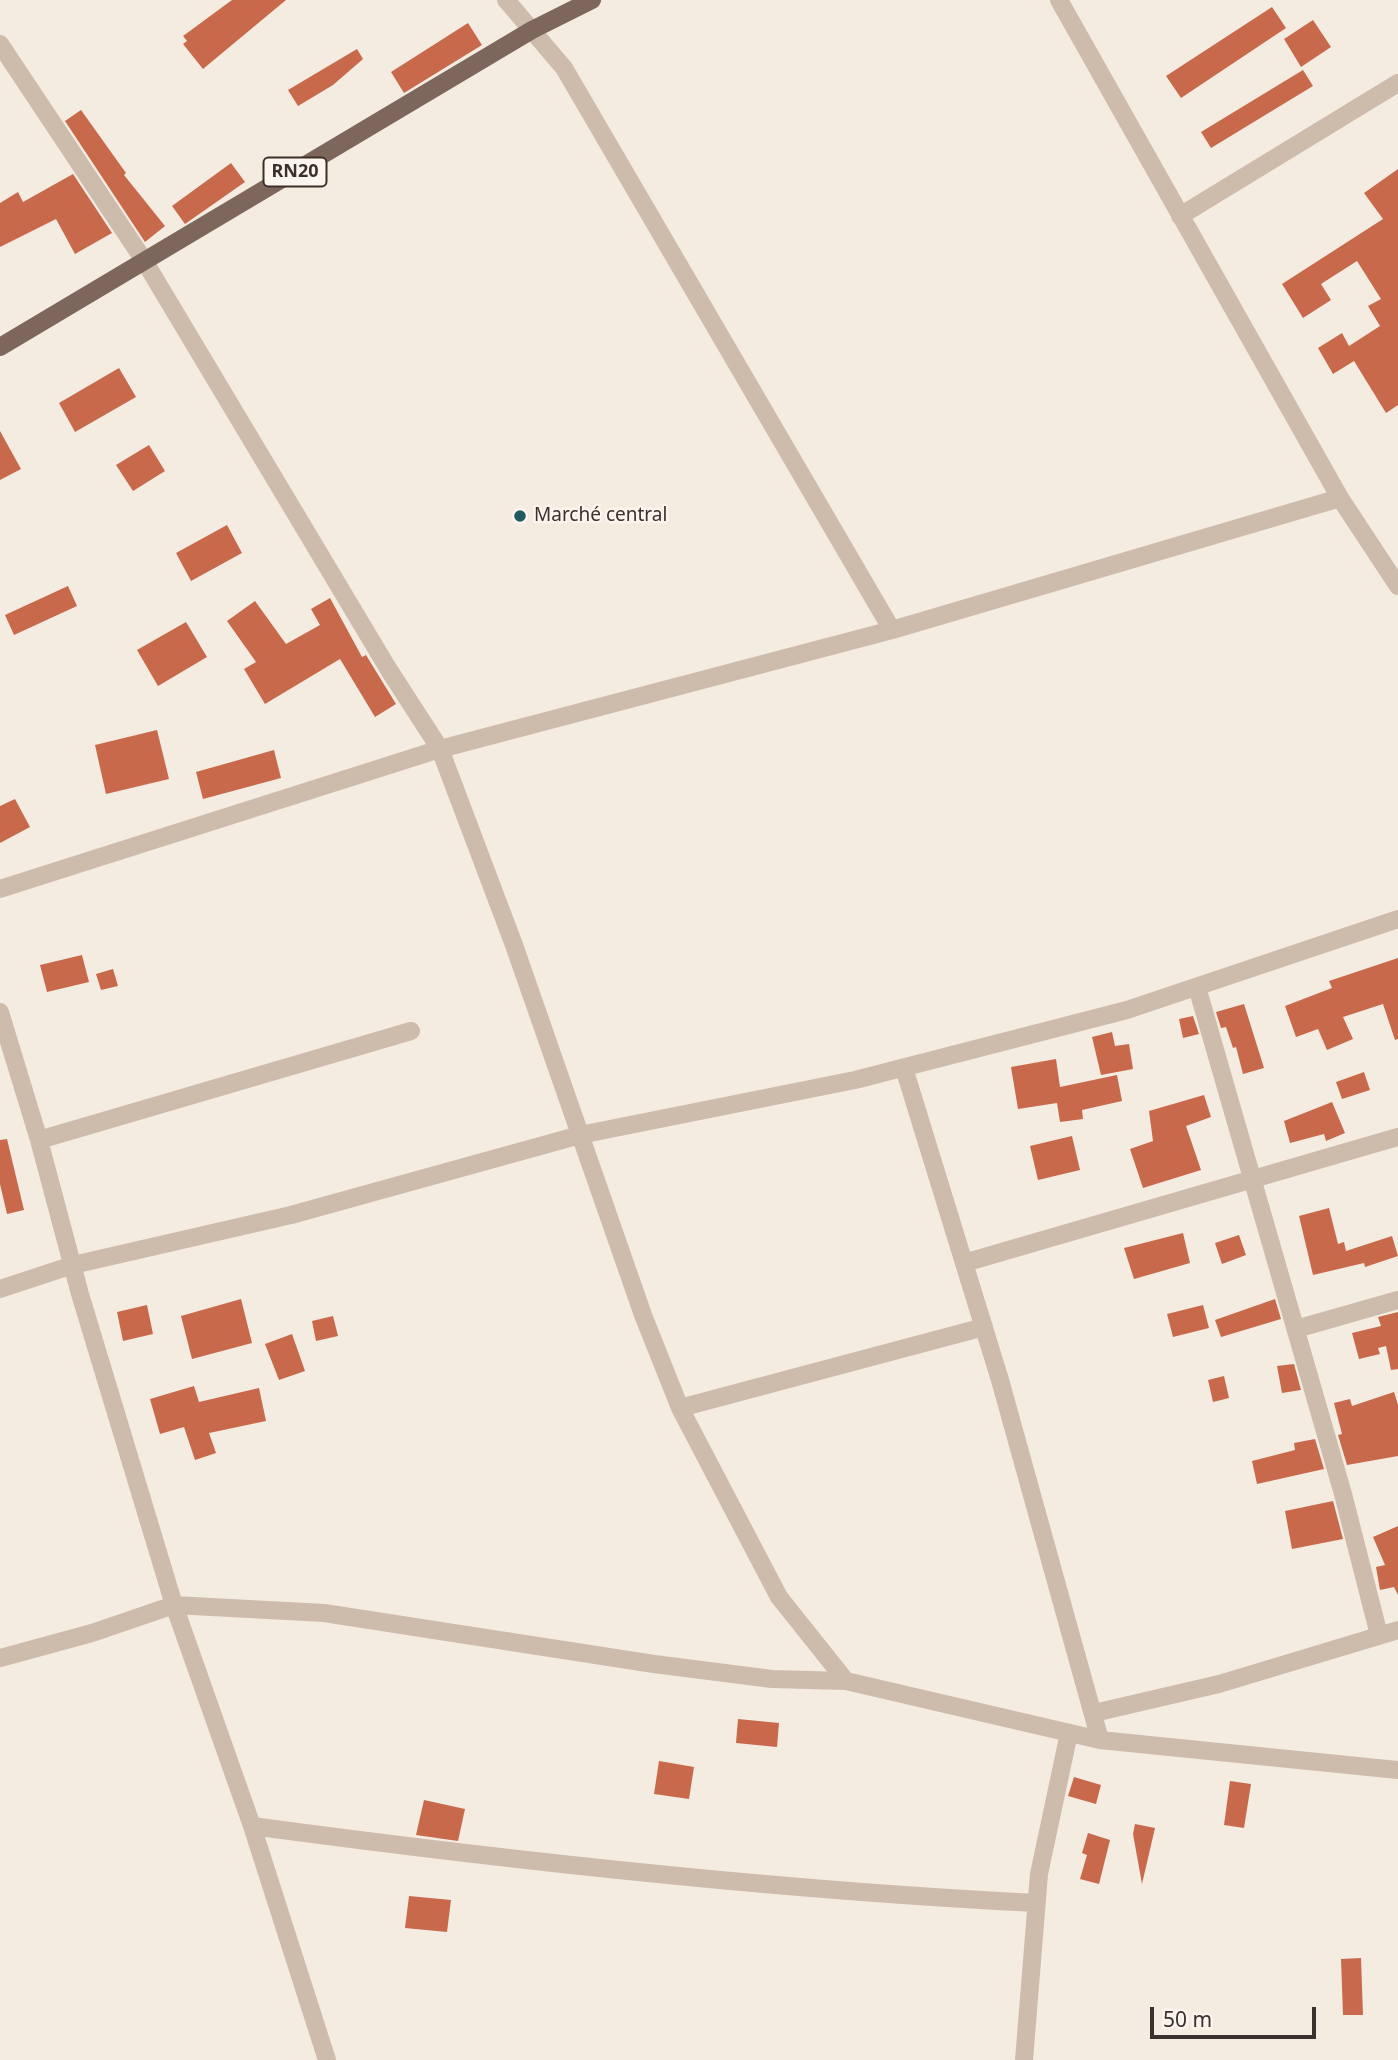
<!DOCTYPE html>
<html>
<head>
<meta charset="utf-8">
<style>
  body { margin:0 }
  #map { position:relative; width:1398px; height:2060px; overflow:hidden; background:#f4ebe1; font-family:"Noto Sans",sans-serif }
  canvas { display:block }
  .scale { position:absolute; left:1150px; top:2007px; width:166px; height:32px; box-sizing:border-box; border:4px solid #3b302b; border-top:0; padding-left:9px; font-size:21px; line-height:24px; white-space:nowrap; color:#3b302b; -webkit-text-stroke:5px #fbf5ee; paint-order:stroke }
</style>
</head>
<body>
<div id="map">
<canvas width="1398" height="2060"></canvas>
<div class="scale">50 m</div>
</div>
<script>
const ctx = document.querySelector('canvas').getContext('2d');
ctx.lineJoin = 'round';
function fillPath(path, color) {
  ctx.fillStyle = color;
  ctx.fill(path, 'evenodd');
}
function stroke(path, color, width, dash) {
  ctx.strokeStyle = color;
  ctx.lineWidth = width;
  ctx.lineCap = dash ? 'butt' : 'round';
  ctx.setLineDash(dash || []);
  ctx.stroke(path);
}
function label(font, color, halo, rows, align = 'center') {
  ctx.font = font + ' "Noto Sans",sans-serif';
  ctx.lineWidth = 5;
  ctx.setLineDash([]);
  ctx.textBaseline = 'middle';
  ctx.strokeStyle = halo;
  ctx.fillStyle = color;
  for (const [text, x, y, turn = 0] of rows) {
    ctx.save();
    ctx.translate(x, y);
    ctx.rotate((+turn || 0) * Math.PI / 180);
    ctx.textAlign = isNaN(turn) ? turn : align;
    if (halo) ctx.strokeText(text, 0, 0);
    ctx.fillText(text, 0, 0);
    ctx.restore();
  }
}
const building = new Path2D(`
  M232 0H286L203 69 183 44 187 41 183 36Z
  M1272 7 1286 28 1181 98 1166 76Z
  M1313 20 1331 47 1301 67 1284 39Z
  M468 23 482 45 404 93 391 72Z
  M357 49 363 59 333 85 298 106 288 90Z
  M1303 70 1313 86 1211 148 1201 132Z
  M81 110 126 173 124 175 165 226 145 242 65 121Z
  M231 163 245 182 185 224 172 206Z
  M1398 169V405L1386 413 1354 361 1333 374 1318 348 1342 333 1349 346 1380 326 1368 306 1381 299 1357 261 1321 284 1331 300 1303 318 1282 284 1383 219 1364 193Z
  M73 174 112 233 75 254 56 219 0 247V203L18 192 23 202Z
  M119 368 136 397 75 432 59 403Z
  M0 431 21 469 0 480Z
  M149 445 165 471 133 491 116 465Z
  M227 525 242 553 191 581 176 553Z
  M68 586 77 606 14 635 5 615Z
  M330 598 362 657 366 655 396 704 375 717 340 659 265 704 244 669 256 662 227 621 255 601 286 644 320 625 311 609Z
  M186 622 207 657 158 686 137 650Z
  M157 730 169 779 106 794 95 745Z
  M274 750 281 778 203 799 196 772Z
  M15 799 30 827 0 843V806Z
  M82 955 89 982 47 992 40 965Z
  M1398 958V1039L1395 1040 1383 1004 1343 1017 1353 1039 1327 1050 1318 1029 1296 1037 1285 1006 1332 988 1329 981Z
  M113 969 118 986 101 990 96 974Z
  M1244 1004 1264 1068 1243 1074 1236 1047 1233 1048 1226 1027 1221 1028 1216 1012Z
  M1193 1016 1199 1034 1183 1038 1179 1019Z
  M1112 1032 1115 1046 1129 1044 1133 1069 1101 1075 1092 1037Z
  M1056 1059 1060 1087 1117 1075 1122 1101 1082 1110 1083 1119 1060 1122 1057 1103 1018 1109 1011 1067Z
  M1364 1072 1370 1090 1342 1099 1336 1082Z
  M1204 1095 1211 1117 1186 1126 1201 1170 1143 1188 1130 1149 1153 1141 1149 1111Z
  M1332 1102 1345 1133 1326 1141 1324 1134 1290 1143 1284 1121Z
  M1072 1136 1080 1170 1038 1180 1030 1146Z
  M7 1139 24 1210 7 1214 0 1184V1140Z
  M1329 1208 1338 1244 1344 1242 1346 1251 1392 1236 1398 1256 1365 1267 1364 1263 1313 1275 1299 1216Z
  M1183 1233 1190 1263 1134 1279 1124 1248Z
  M1239 1235 1246 1255 1222 1264 1215 1243Z
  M241 1299 252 1343 192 1359 181 1316Z
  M1275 1299 1281 1319 1221 1337 1215 1320Z
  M147 1305 153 1334 123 1341 117 1312Z
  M1203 1305 1209 1328 1173 1337 1167 1314Z
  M1398 1312V1369L1391 1370 1386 1346 1378 1348 1380 1354 1359 1359 1352 1333 1381 1326 1378 1317Z
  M333 1316 338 1336 316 1341 312 1321Z
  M292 1334 305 1371 279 1380 265 1344Z
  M1294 1364 1301 1390 1282 1393 1277 1366Z
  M1224 1376 1229 1398 1213 1402 1208 1380Z
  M194 1386 199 1402 259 1388 266 1421 209 1433 216 1453 195 1460 184 1427 160 1434 150 1399Z
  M1394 1392 1398 1405V1456L1347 1465 1338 1435 1342 1434 1334 1403 1350 1399 1352 1406Z
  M1315 1439 1324 1469 1257 1484 1252 1461 1295 1450 1294 1443Z
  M1333 1501 1343 1539 1292 1549 1285 1511Z
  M1398 1526V1595L1394 1587 1380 1590 1376 1567 1385 1565 1373 1537Z
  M738 1719 779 1723 777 1747 736 1743Z
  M659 1761 694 1767 689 1799 654 1794Z
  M1074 1777 1101 1785 1096 1804 1068 1796Z
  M1230 1781 1251 1784 1244 1828 1224 1825Z
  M424 1800 465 1809 458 1841 416 1835Z
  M1135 1824 1155 1828 1142 1884 1133 1834Z
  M1088 1833 1110 1840 1099 1884 1080 1879 1087 1855 1082 1853Z
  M409 1896 451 1900 447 1932 405 1928Z
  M1361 1958 1363 2015H1343L1341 1959Z`);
const minor = new Path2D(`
  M506 0 564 68 892 630
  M0 44 145 262 389 670 440 749 514 945 643 1315 680 1408 779 1597 846 1681
  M1180 216 1398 83
  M1340 498 1398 586
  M0 889 440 749 892 630 1340 498 1059 0
  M1197 987 1343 1494 1379 1635
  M0 1012 39 1140 80 1294 174 1605 252 1826 327 2060
  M904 1068 1000 1380 1100 1740
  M39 1140 411 1031
  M964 1263 1398 1137
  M0 1289 73 1265 291 1215 580 1135 855 1080 1127 1010 1398 919
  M1296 1329 1398 1300
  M680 1408 984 1327
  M0 1658 92 1633 174 1605 324 1613 654 1664 772 1679 846 1681 1100 1740 1398 1770
  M1094 1713 1219 1684 1398 1630
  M252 1826C512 1861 774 1890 1036 1903
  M1024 2060 1039 1874 1069 1733`);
const major = new Path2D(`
  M0 347 532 30 592 0`);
const markers = [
  [520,516,7,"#1f5a5e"]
];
const shields = [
  [295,172,63]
];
const shieldNames = [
  ["RN20",295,172]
];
const poiNames = [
  ["Marché central",534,516]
];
fillPath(building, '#c8694b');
stroke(minor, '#cdbbac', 18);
stroke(major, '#7d675c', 18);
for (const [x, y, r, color] of markers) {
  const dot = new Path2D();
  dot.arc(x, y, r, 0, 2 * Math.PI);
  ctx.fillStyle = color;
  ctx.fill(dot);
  stroke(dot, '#fbf5ee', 2.5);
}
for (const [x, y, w] of shields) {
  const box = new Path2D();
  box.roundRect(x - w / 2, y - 14.5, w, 29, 5);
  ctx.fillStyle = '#fbf5ee';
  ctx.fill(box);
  stroke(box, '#3b302b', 2);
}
label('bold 18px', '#3b302b', null, shieldNames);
label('19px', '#3b302b', '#fbf5ee', poiNames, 'left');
</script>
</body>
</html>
